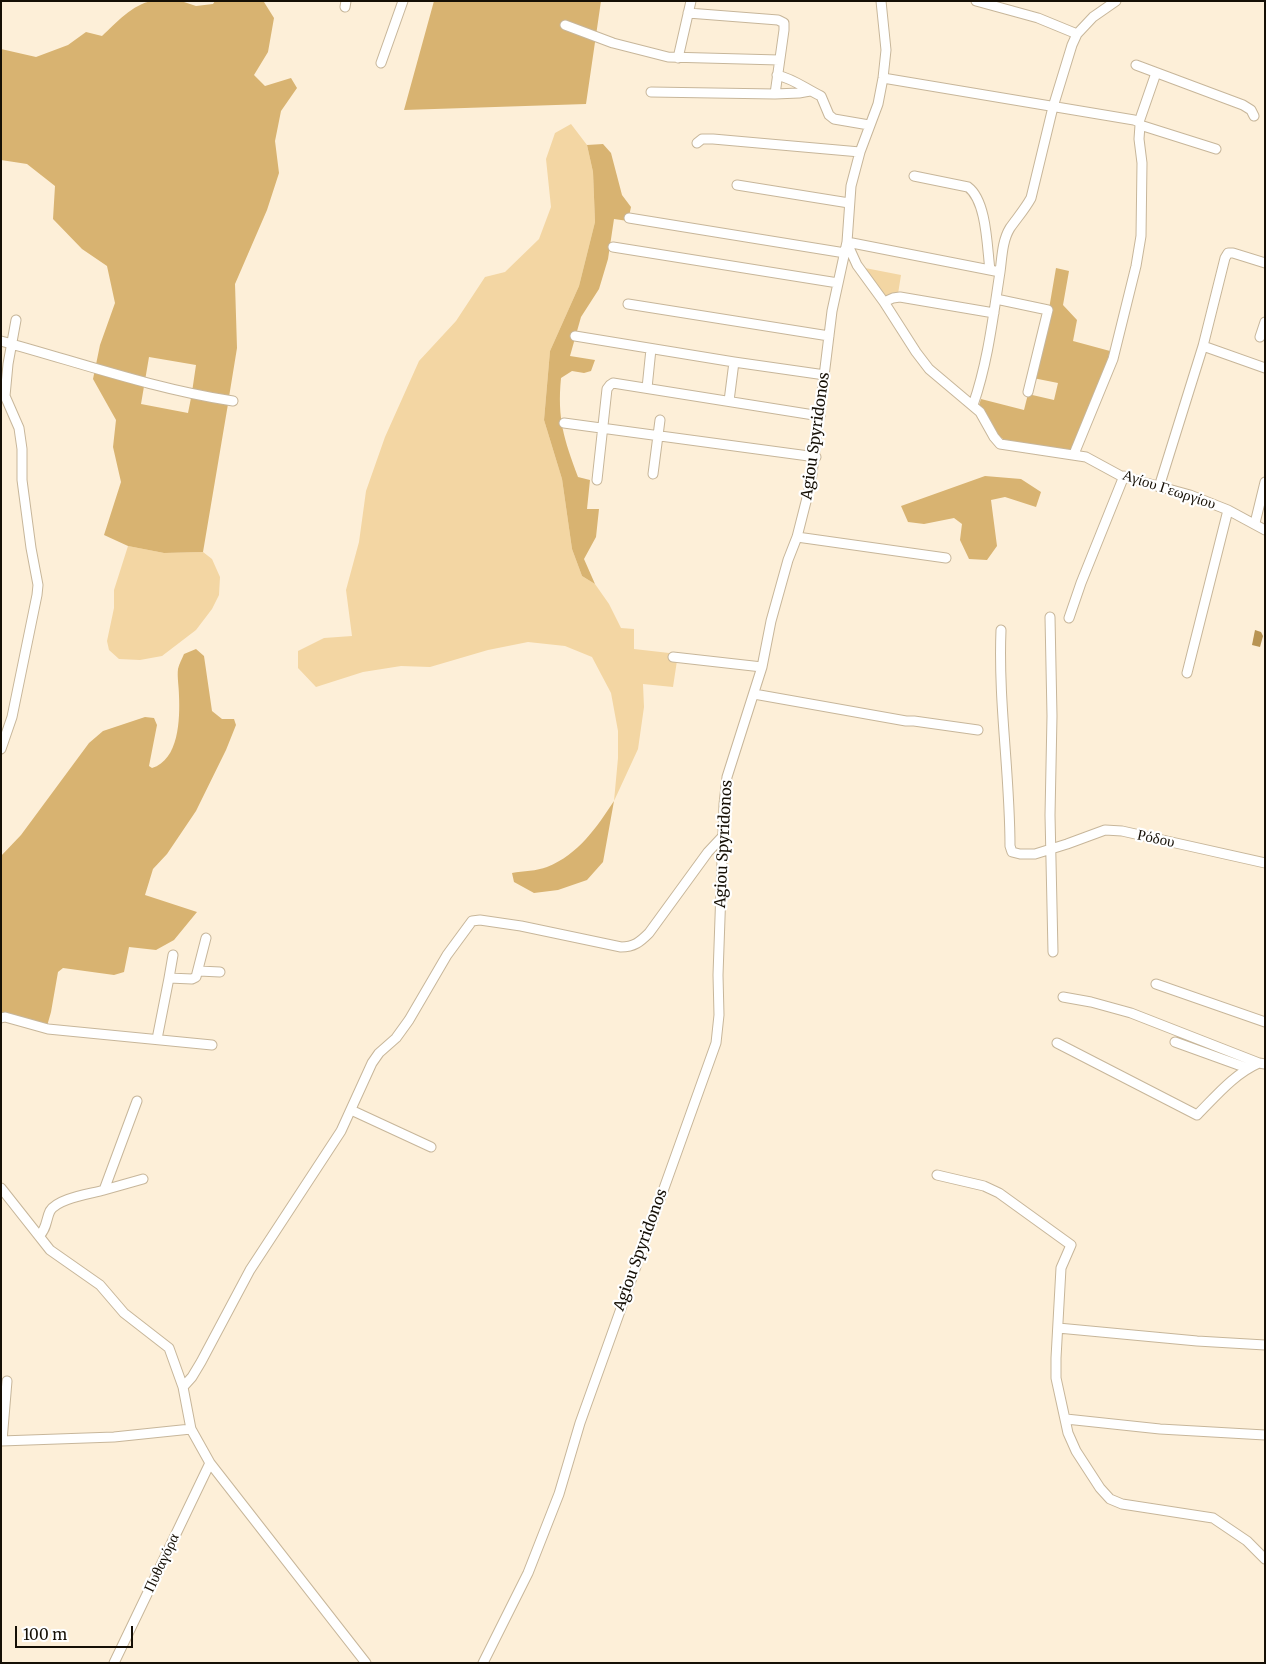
<!DOCTYPE html>
<html>
<head>
<meta charset="utf-8">
<style>
  body { margin:0 }
  #map { position:relative; width:1266px; height:1664px; overflow:hidden; background:#fdefd8; font-family:Merriweather,serif }
  canvas { display:block }
  .frame { position:absolute; inset:0; border:2px solid #150f05; pointer-events:none }
  .scale { position:absolute; left:15px; top:1626px; width:118px; height:22px; box-sizing:border-box; border:2px solid #150f05; border-top:0; padding-left:6px; font-size:15px; line-height:18px; white-space:nowrap; color:#150f05; -webkit-text-stroke:4px #fff; paint-order:stroke }
</style>
</head>
<body>
<div id="map">
<canvas width="1266" height="1664"></canvas>
<div class="frame"></div>
<div class="scale">100 m</div>
</div>
<script>
const ctx = document.querySelector('canvas').getContext('2d');
ctx.lineJoin = 'round';
function fillPath(path, color) {
  ctx.fillStyle = color;
  ctx.fill(path, 'evenodd');
}
function stroke(path, color, width, dash) {
  ctx.strokeStyle = color;
  ctx.lineWidth = width;
  ctx.lineCap = dash ? 'butt' : 'round';
  ctx.setLineDash(dash || []);
  ctx.stroke(path);
}
function label(font, color, halo, rows, align = 'center') {
  ctx.font = font + ' Merriweather,serif';
  ctx.lineWidth = 4.5;
  ctx.setLineDash([]);
  ctx.textBaseline = 'middle';
  ctx.strokeStyle = halo;
  ctx.fillStyle = color;
  for (const [text, x, y, turn = 0] of rows) {
    ctx.save();
    ctx.translate(x, y);
    ctx.rotate((+turn || 0) * Math.PI / 180);
    ctx.textAlign = isNaN(turn) ? turn : align;
    if (halo) ctx.strokeText(text, 0, 0);
    ctx.fillText(text, 0, 0);
    ctx.restore();
  }
}
const green = new Path2D(`
  M571 124 587 145 593 172 595 222 579 286 550 351 544 420 562 479 572 549 582 576 595 584 609 604 621 628 634 629V649L678 654 673 687 643 684 644 707 638 749 614 801 618 758V731L611 693 592 657 565 646 528 642 488 650 430 667 401 666 363 672 316 687 298 668V651L324 638 352 636 346 590 359 542 366 491 385 437 419 361 456 321 485 277 505 272 539 239 551 207 546 159 555 133Z
  M865 268 901 275 898 294 885 297Z
  M128 546 164 553 203 552 212 559 220 577 219 595 212 609 196 630 162 656 140 660 119 659 109 650 107 641 114 608V590Z`);
const forest = new Path2D(`
  M152 1H181L196 6 213 4 215 1 264 2 274 18 268 52 254 75 265 86 291 78 297 88 281 111 275 141 279 173 267 210 235 284 237 348 229 397 192 392 196 365 149 357 141 404 188 413 191 398 228 404 203 552 164 553 128 546 104 535 121 482 113 447 116 420 93 379 100 345 115 303 107 266 82 249 53 219 55 186 27 164 1 160V49L36 57 68 45 86 32 102 36C116 23 133 4 152 1Z
  M434 1H601L586 104 404 110Z
  M603 144 611 153 622 195 631 207 628 221 614 219 608 259 599 289 581 317 570 356 595 360 591 371 584 373 572 371 561 378C557 419 564 439 578 477L590 480 587 509H599L596 537 584 559 595 584 582 576 572 549 562 479 544 420 550 351 579 286 595 222 593 172 587 145Z
  M1056 268 1069 271 1063 305 1077 320 1073 341 1110 351 1103 375 1072 450C1057 448 1010 446 1000 437 991 430 986 414 979 405L981 399 1024 410 1028 394 1054 400 1058 383 1033 378 1044 338Z
  M985 476 1021 479 1041 492 1036 507 1005 497 991 500 997 546 987 560 969 559 960 540 962 524 954 518 924 524 908 522 901 506Z
  M196 649 204 656 212 711 222 719H234L236 725 226 750 196 811 167 854 153 869 145 895 197 912 174 940 156 950 129 947 124 972 114 975 63 968 58 972 51 1012 47 1026 3 1014 1 1009V856L21 835 89 743 103 731 145 717 154 718 157 725 149 766 152 768C179 760 180 719 179 696 179 687 177 677 178 669 179 664 182 659 184 654Z
  M614 801 603 862 587 880 558 890 534 893 514 882 512 873C523 871 537 871 547 867 579 854 596 828 614 801Z`);
const water = new Path2D(`
  M1255 630 1261 632 1263 636 1260 647 1252 645Z`);
const street = new Path2D(`
  M976 1 1038 18 1077 34
  M345 7 346 1
  M688 13 778 20 784 23V30L775 94
  M565 25 613 43 668 57 779 60
  M678 58 691 1
  M381 63 403 1
  M1136 65 1243 105 1251 110 1254 116
  M777 75C794 79 806 89 821 96L829 115 834 119 869 125
  M883 78 1134 120 1139 122 1140 125 1139 139 1142 163 1141 236 1136 266 1113 359 1074 454
  M651 92 775 94 799 93 810 91
  M1139 122 1156 73
  M1140 125 1216 149
  M697 143 702 139H713L860 152
  M914 176 968 187C987 201 987 248 990 270
  M737 185 849 203
  M629 218 845 253
  M847 242 1000 272C993 317 988 362 973 405
  M847 243 857 265 884 302 916 352 929 369 980 412 994 437 1000 444 1086 457 1121 476 1190 495 1228 510 1265 530
  M613 247 838 283
  M1000 272C1002 258 1002 241 1010 228 1017 218 1025 209 1031 198L1053 107 1072 45 1077 34 1093 17 1116 1
  M996 299 1048 310 1028 392
  M884 302 893 298 900 297 994 313
  M628 304 829 336
  M575 336 734 362 825 375
  M1260 337 1265 322
  M1 341C78 362 154 389 233 401
  M1203 346 1265 368
  M647 388 651 349
  M729 401 734 362
  M564 423 816 457
  M653 474 660 420
  M597 480 607 389 610 385 613 383 820 416
  M1159 487 1203 346 1225 258 1228 253H1233L1265 263
  M1255 523 1265 482
  M797 537 946 558
  M1050 617 1052 716 1050 815 1053 952
  M1069 618 1081 583 1124 476
  M1001 630C998 702 1010 774 1010 846L1012 852 1020 854H1035L1067 844 1105 830 1122 831 1265 863
  M673 657 762 667
  M1187 673 1228 510
  M754 694 906 721H914L978 730
  M1 749 12 717 37 595 38 585 31 548 22 480V449L19 428 5 396 8 364 16 320
  M199 971 220 972
  M169 978 173 955
  M1156 984 1265 1022
  M1063 997 1091 1002 1131 1013 1259 1063
  M1 1018 5 1017 48 1029 212 1045
  M157 1039 169 978 192 979 196 977 206 938
  M1175 1042 1247 1068
  M1057 1043 1197 1115C1216 1096 1234 1074 1259 1063L1265 1064
  M351 1110 431 1147
  M937 1175 984 1186 999 1193 1071 1245 1061 1268 1056 1358V1378L1068 1433 1076 1451 1100 1488 1110 1499 1122 1504 1213 1518 1247 1541 1265 1559
  M1 1188 50 1250 100 1285 124 1313 169 1348 183 1387 191 1429 210 1463 366 1663
  M104 1190 143 1179
  M39 1236C47 1229 46 1219 50 1211 58 1198 91 1194 104 1190L137 1101
  M1058 1328 1197 1341 1265 1345
  M183 1387 192 1377 201 1362 250 1270 341 1131 372 1063 379 1053 396 1038 409 1020 447 955 472 921 480 920 521 926 621 947C634 947 640 942 649 933L708 852 723 836
  M1066 1419 1160 1429 1265 1435
  M1 1441 114 1437 191 1429
  M2 1441 7 1381
  M114 1663 210 1463
  M483 1663 528 1573 559 1494 580 1423 716 1043 719 1015 718 975 724 804 727 777 762 667 771 621 788 560 797 537 811 482 832 311 847 242 851 186 860 152 878 104 883 78 886 50 881 1`);
const streetNames = [
  ["Agiou Spyridonos",816,436,-82],
  ["Αγίου Γεωργίου",1169,490,18],
  ["Ρόδου",1156,839,12],
  ["Agiou Spyridonos",724,844,-87],
  ["Agiou Spyridonos",641,1250,-70],
  ["Πυθαγόρα",162,1563,-65]
];
fillPath(green, '#f3d6a3');
fillPath(forest, '#d8b371');
fillPath(water, '#b89453');
stroke(street, '#c7b69a', 11);
stroke(street, '#fff', 9);
label('15px', '#150f05', '#fff', streetNames);
</script>
</body>
</html>
